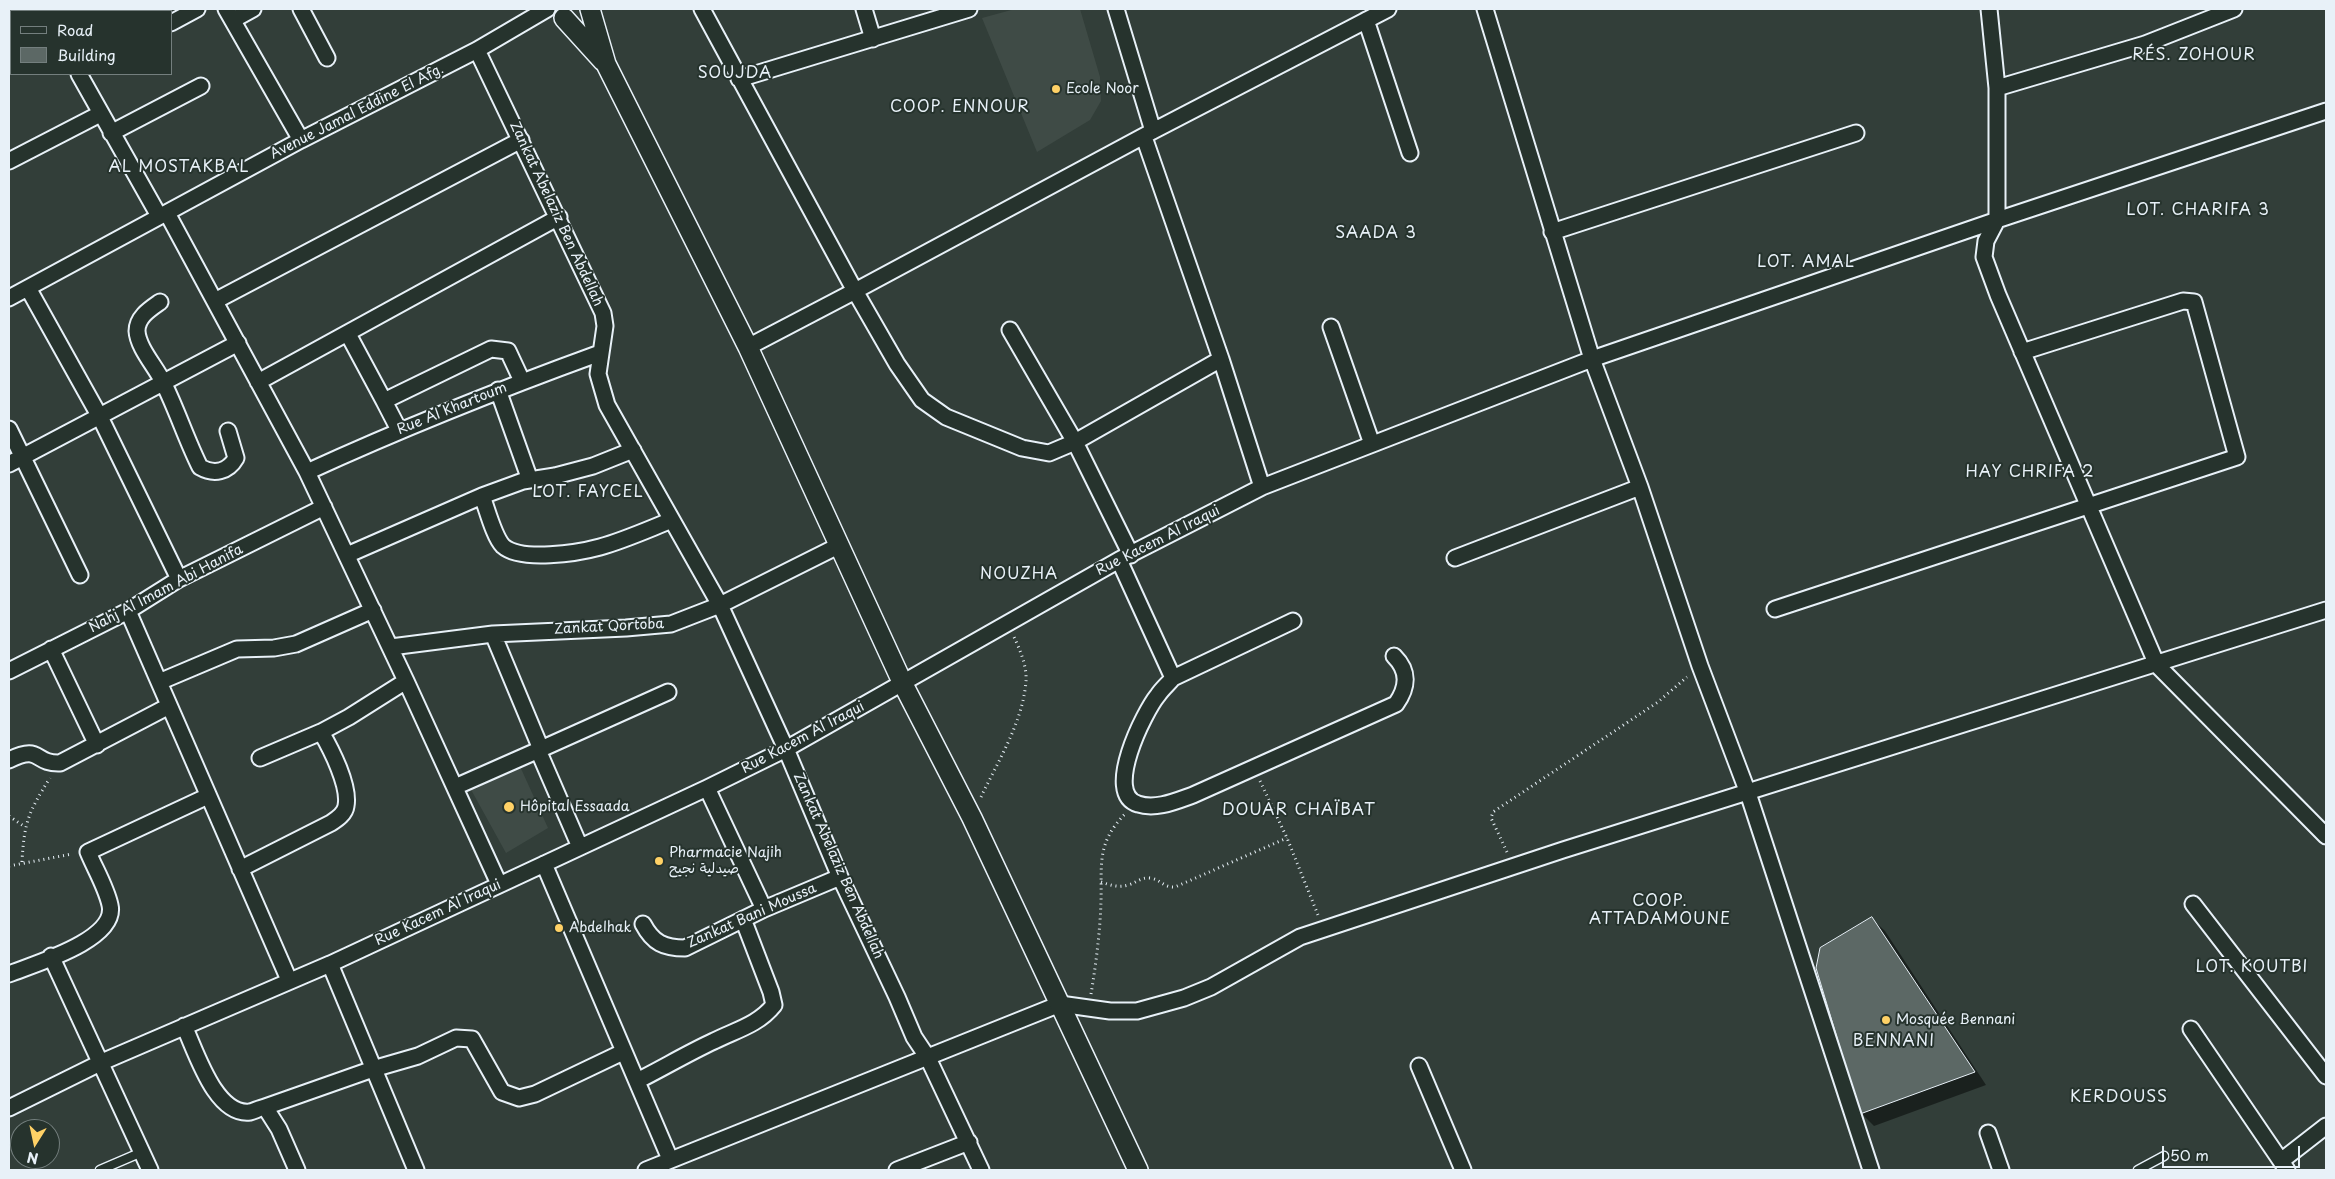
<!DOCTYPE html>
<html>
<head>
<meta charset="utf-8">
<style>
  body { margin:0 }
  #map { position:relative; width:2335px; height:1179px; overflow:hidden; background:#323e39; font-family:"Playpen Sans",sans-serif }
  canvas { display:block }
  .frame { position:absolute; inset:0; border:10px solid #e8f1f8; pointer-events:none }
  .legend { position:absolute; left:10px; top:10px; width:162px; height:65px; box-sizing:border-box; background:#26332d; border:1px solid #747f7e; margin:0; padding:6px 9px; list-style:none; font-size:15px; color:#e8f1f8 }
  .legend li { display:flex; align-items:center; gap:10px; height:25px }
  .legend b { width:25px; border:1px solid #747f7e }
  .north { position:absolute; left:10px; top:1119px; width:50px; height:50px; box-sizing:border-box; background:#26332d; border:1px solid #747f7e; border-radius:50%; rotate:190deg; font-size:14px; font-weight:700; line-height:20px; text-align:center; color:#e8f1f8 }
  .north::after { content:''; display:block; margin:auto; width:18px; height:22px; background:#ffd166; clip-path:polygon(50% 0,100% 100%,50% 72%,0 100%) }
  .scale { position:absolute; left:2162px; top:1146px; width:138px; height:22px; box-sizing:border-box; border:2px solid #e8f1f8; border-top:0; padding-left:6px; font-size:15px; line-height:18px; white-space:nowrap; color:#e8f1f8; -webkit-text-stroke:4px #26332d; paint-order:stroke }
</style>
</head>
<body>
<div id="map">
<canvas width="2335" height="1179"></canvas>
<div class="frame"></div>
<ul class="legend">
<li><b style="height:6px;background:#26332d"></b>Road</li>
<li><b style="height:14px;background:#5c6865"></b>Building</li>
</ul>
<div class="north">N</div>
<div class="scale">50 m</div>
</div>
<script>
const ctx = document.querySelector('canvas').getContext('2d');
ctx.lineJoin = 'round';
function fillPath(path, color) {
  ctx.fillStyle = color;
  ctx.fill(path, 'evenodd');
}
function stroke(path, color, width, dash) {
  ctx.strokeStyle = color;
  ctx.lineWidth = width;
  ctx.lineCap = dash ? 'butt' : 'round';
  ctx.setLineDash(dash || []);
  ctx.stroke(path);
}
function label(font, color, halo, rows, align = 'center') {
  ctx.font = font + ' "Playpen Sans","Playpen Sans Arabic",sans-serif';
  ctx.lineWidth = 4;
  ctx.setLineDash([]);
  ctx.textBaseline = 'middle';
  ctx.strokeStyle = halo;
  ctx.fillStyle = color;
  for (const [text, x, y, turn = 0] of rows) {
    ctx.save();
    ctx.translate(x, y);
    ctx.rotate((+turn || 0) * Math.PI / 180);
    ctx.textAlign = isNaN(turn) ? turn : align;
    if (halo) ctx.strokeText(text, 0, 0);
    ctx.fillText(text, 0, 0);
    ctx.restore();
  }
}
const built = new Path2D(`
  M1015 9H1080L1100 77 1101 101 1090 120 1037 152 982 18Z
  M518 762 548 828 506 853 469 786Z`);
const shadow = new Path2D(`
  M1872 919 1885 931 1986 1085 1874 1126 1861 1113Z`);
const building = new Path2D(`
  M1872 917 1975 1072 1860 1114 1816 968 1820 948Z`);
const path = new Path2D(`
  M1260 781 1287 838 1318 915
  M981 797C998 761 1023 722 1026 681 1027 666 1020 650 1014 637
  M9 816 25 827
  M1507 852 1491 818 1493 812 1658 702 1687 677
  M22 862C24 822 29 811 50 778
  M9 866 72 854
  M1101 882C1110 885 1118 888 1128 885 1136 883 1141 877 1150 878 1160 879 1164 888 1175 887L1287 838
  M1091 994C1096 964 1100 932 1101 902 1102 864 1096 843 1126 813`);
const service = new Path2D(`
  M100 1170 142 1152
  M2138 1170 2164 1156`);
const minor = new Path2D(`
  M45 9 46 11
  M226 9 301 140
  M301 9 327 58
  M702 9 855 291 1153 131 1388 9
  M864 9 873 39
  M1116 9 1153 131
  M1485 9 1592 359 1640 487 1700 666 1748 793 1871 1170
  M233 20 253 9
  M1366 20 1410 153
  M171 23 197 9
  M477 50 603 313 605 326 598 374 607 405 720 605 786 749 840 877 897 997 914 1037 928 1058 981 1170
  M9 61 11 59
  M79 74 159 216
  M739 79 969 9
  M1997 88 2145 44 2234 9
  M2326 111 1997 220 1986 241 1984 257 1998 295 2157 665 2326 836
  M111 133 201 86
  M1144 137 1221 359 1262 487
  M9 161 100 114
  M167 213 307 472 406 681 499 884
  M1552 232 1856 133
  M28 288 100 417 179 579
  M9 298 301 140 477 50 547 9
  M215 301 521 140
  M160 302C150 309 137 317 137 331 138 348 156 367 163 382 177 410 186 439 200 467 214 475 228 472 236 458L228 431
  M1331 327 1372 444
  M1010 330 1075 442 1131 555
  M348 334 384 401
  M748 347 855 291 897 364 922 400 946 417 1022 448 1049 453 1075 442 1221 359
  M258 382 559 217
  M498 390 530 480
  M9 429 80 575
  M399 430 384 401 491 349 508 351 522 381
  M9 464 238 343
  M307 472C403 428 501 389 600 353
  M482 496C487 509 494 537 503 546 521 562 578 553 600 547 625 540 649 529 672 520
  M347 555 482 496 523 481 555 476 593 466 633 450
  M1455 558 1640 487
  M1119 560 1173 678C1168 684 1162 689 1158 695 1144 712 1103 794 1138 804 1156 810 1176 801 1193 795L1396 704C1408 687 1409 671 1394 656
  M1775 609 2237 457 2194 302 2183 301 2022 352
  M128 611 289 980
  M493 634 541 749 668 692
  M391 647 493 634 626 628 671 624 720 605 840 545
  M51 649 97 745
  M9 671 128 611 179 579 324 507
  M1173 678 1293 621
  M159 682 237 649 274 648 296 644 373 610
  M538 750 580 847
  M260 758 321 732
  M9 760C42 744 33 764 60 763L169 706
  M455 787 541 749
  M707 788 764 909
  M544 864 670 1159
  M240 869 331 823C337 819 345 814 346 806 350 786 331 749 321 732L349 717 406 681
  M2193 904 2326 1076
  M643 924C653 943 664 948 685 948L764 909 840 877
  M51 956 150 1170
  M330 964 416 1170
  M9 974C34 964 118 940 110 905 106 887 95 869 88 852L208 796
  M184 1026C196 1051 215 1116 250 1112 254 1111 260 1108 265 1107
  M2191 1029 2287 1170
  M1419 1066 1463 1170
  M637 1081C663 1068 688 1053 714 1041 736 1030 758 1025 774 1005L771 992 743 919
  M9 1108 102 1062 330 964 707 788 786 749 1119 560 1262 487 1592 359 1997 220V88L1989 9
  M1988 1133 2001 1170
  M2281 1161 2326 1126
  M297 1170 279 1129 265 1107 373 1069 418 1056 456 1038 472 1039 502 1092 519 1098 535 1094 623 1052
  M646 1170 1060 1004 1110 1011H1137L1184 998 1211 987 1300 937 1563 850 2326 610
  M897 1170 969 1142`);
const tertiary = new Path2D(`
  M590 9 606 64 748 347 903 684 972 818 1138 1170
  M564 18 603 61`);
const markers = [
  [1056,89,5,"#ffd166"],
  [509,807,6,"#ffd166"],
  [659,861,5,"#ffd166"],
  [559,928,5,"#ffd166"],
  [1886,1020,5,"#ffd166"]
];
const poiNames = [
  ["Ecole Noor",1066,89],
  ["Hôpital Essaada",520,807],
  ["Pharmacie Najih",669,853],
  ["صيدلية نجيح",669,869],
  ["Abdelhak",569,928],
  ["Mosquée Bennani",1896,1020]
];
const streetNames = [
  ["Avenue Jamal Eddine El Afg.",357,112,-27],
  ["Zankat Abelaziz Ben Abdellah",556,214,65],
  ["Rue Al Khartoum",452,409,-22],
  ["Rue Kacem Al Iraqui",1158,541,-27],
  ["Nahj Al Imam Abi Hanifa",166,589,-28],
  ["Zankat Qortoba",609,627,-3],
  ["Rue Kacem Al Iraqui",803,738,-28],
  ["Zankat Abelaziz Ben Abdellah",838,866,66],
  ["Rue Kacem Al Iraqui",438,913,-25],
  ["Zankat Bani Moussa",752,916,-24]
];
const quarterNames = [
  ["RÉS. ZOHOUR",2194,56],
  ["SOUJDA",735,74],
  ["COOP. ENNOUR",960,108],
  ["AL MOSTAKBAL",179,168],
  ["LOT. CHARIFA 3",2198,211],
  ["SAADA 3",1376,234],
  ["LOT. AMAL",1806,263],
  ["HAY CHRIFA 2",2030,473],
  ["LOT. FAYCEL",588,493],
  ["NOUZHA",1019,575],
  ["DOUAR CHAÏBAT",1299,811],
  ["COOP.",1660,902],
  ["ATTADAMOUNE",1660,920],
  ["LOT. KOUTBI",2252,968],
  ["BENNANI",1894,1042],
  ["KERDOUSS",2119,1098]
];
fillPath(built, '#3f4b46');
fillPath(shadow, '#0007');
fillPath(building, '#5c6865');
stroke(building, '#e8f1f8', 1);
stroke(service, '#e8f1f8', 11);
stroke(minor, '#e8f1f8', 19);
stroke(tertiary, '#e8f1f8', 22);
stroke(path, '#e8f1f8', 3, [1, 4]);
stroke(service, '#26332d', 8);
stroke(minor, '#26332d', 15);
stroke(tertiary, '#26332d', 19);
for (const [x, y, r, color] of markers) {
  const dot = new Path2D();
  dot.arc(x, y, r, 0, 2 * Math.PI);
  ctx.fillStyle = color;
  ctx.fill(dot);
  stroke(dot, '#26332d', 2);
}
label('14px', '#e8f1f8', '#26332d', poiNames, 'left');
label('14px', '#e8f1f8', '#26332d', streetNames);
ctx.letterSpacing = '1px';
label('16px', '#e8f1f8', '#26332d', quarterNames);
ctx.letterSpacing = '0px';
</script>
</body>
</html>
